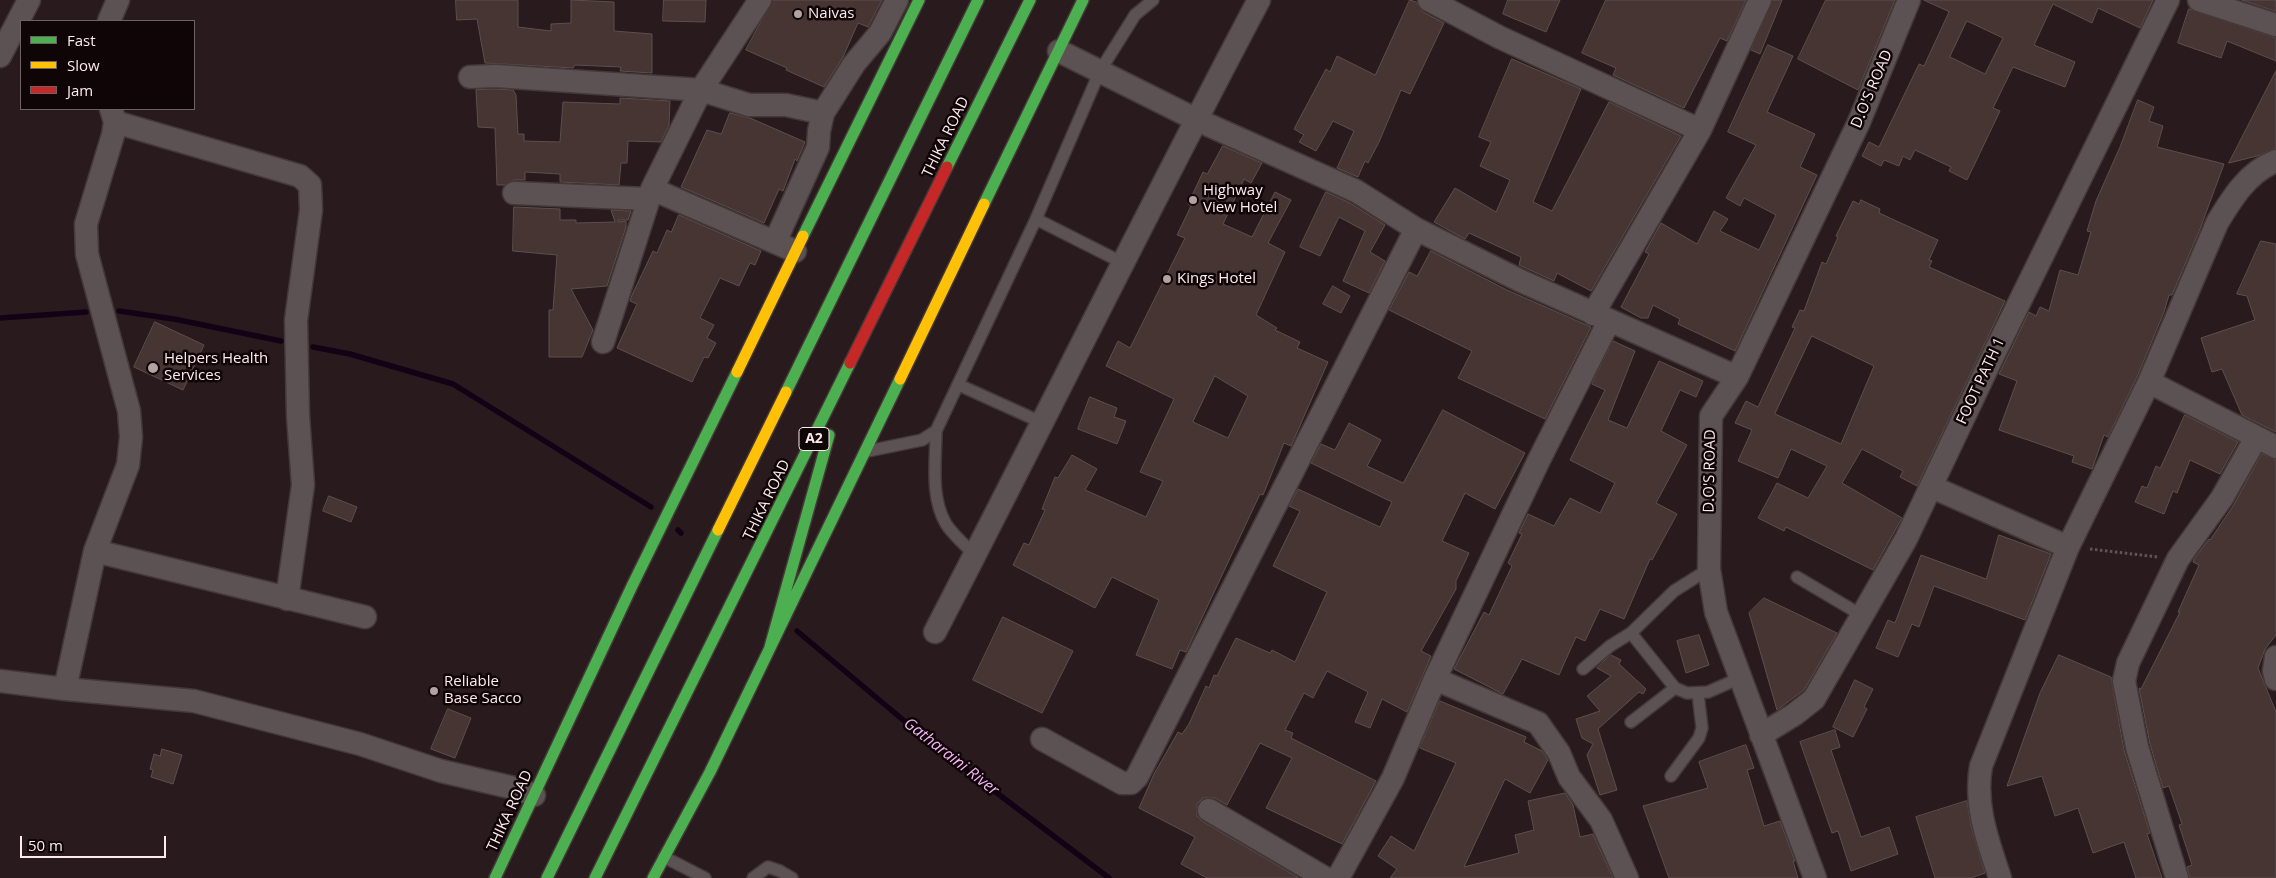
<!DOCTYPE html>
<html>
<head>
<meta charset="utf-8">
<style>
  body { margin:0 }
  #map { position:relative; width:2276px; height:878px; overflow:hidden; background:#291b1d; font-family:"Open Sans",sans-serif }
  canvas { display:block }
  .legend { position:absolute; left:20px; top:20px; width:175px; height:90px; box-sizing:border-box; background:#0f0506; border:1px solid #6e6162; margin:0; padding:6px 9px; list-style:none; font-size:15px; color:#fdeaec }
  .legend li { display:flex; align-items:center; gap:10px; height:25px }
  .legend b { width:25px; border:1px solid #6e6162 }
  .scale { position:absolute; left:20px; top:836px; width:146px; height:22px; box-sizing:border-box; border:2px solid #fdeaec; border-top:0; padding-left:6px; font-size:15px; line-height:18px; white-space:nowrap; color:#fdeaec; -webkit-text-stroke:4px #0f0506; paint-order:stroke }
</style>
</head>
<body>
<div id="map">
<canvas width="2276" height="878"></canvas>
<ul class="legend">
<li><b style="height:6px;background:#4caf50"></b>Fast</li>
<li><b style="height:6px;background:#ffc107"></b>Slow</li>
<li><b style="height:6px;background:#c62828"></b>Jam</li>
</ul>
<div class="scale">50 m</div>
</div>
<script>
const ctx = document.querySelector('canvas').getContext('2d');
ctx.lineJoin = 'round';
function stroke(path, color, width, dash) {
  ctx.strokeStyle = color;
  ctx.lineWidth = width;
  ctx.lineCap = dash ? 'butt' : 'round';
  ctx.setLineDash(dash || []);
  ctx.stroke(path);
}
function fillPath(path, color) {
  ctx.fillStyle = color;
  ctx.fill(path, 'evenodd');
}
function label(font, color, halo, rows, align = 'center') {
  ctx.font = font + ' "Open Sans",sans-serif';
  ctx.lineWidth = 5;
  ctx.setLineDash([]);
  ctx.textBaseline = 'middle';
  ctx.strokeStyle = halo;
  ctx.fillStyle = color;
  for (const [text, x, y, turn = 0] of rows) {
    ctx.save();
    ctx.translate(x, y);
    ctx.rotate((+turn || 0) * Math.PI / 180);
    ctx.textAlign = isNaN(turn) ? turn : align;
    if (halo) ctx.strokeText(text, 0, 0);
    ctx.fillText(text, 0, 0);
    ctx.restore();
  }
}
const stream = new Path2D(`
  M119 311 174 319 281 341
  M0 318 86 312
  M313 347 350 354 453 384 651 507
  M678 530 681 533
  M797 631 927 740 1109 878`);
const building = new Path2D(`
  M456 0H518V27L551 31V24L571 23V0L614 2V31L652 34V73L620 71 621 67 575 65 573 68 485 63 477 19 457 20Z
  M664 0H706L705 22 663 21Z
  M773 0H882L868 27 858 23 843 57 824 87 786 70 787 68 746 50Z
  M1410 0 1416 2 1423 12 1444 23 1410 94 1401 90 1379 142 1368 163 1365 161 1358 177 1337 168 1354 131 1333 121 1316 151 1299 142 1304 135 1294 129 1326 69 1330 72 1337 56 1375 75Z
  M1508 0H1560L1546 32 1503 14Z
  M1606 0H1746L1727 41 1720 38 1684 108 1613 75 1616 68 1582 53Z
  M1773 0H1782L1760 54 1751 50Z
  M1826 0H1895L1858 90 1798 59Z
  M1924 0H2153L2140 28 2098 8 2092 23 2053 4 2034 45 2075 62 2065 87 2013 67 1993 108 2000 111 1967 180 1949 171 1951 167 1915 150 1910 160 1903 156 1899 166 1884 160 1881 166 1862 156 1869 142 1879 147 1919 64 1924 66 1949 12ZM1967 21 2003 38 1985 74 1950 57Z
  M2242 0H2276V11Z
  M2189 9 2276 38V61L2227 41 2221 58 2178 43Z
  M1768 45 1793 56 1767 112 1815 134 1800 167 1817 175 1735 351 1678 324 1680 319 1653 305 1648 318H1641L1621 307 1649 254 1645 252 1661 223 1697 244 1714 211 1728 219 1720 231 1759 250 1776 215 1744 198 1740 206 1726 198 1756 145 1728 132Z
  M1512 59 1581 89 1533 202 1552 211 1609 102 1681 136 1591 291 1557 273 1554 281 1519 265 1521 257 1469 233 1465 239 1434 222 1455 188 1496 212 1510 180 1480 166 1491 142 1479 137Z
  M2276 71V148L2257 156 2229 163Z
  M496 89 513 90 516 95 518 134H524V141L560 142 563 102 620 104V98L670 101 669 125 661 142 628 141 627 163H621L619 185 560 182V174L525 172V180H514L504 185H497L495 128 478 127 476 90Z
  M2138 100 2154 107 2149 121 2163 126 2157 147 2224 164 2200 229 2172 295H2169L2164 312 2137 377 2108 437 2104 435 2092 469 2072 462 2074 456 1999 430 2017 381 1999 374 2029 312 2036 316 2040 307 2049 311 2060 270 2078 275 2091 232 2087 231 2096 201 2120 147Z
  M730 113 750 118 805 142 797 161 795 159 783 191 779 189 764 223 681 187 707 130 721 134Z
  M1223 146 1262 163 1251 183 1244 179 1223 224 1252 237 1275 192 1291 200 1268 243 1285 252 1256 315 1277 328 1275 330 1300 342 1297 348 1328 362 1291 446 1284 443 1263 495 1260 494 1186 652 1180 650 1172 669 1136 655 1159 600 1112 577 1095 608 1013 565 1024 543 1029 545 1045 510 1042 509 1055 477 1058 478 1072 455 1097 469 1085 490 1146 517 1163 481 1140 472 1174 399 1106 366 1118 341 1130 348 1185 238 1177 235 1191 206 1188 204 1203 172 1207 174ZM1215 376 1248 396 1228 438 1193 422Z
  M1326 192 1350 203 1385 225 1370 252 1385 261 1369 293 1343 281 1365 231 1339 217 1320 256 1300 247Z
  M1861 200 1880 209 1879 213 1938 240 1929 260 1932 261 1929 267 2005 301 1917 486 1900 477 1903 471 1862 449 1842 483 1902 518 1873 570 1786 527 1784 531 1758 518 1777 483 1808 498 1827 466 1791 449 1778 478 1738 461 1752 430 1735 423 1746 401 1758 407 1795 328 1792 327 1800 310 1804 311 1822 262 1826 264 1838 237 1836 236 1853 201 1859 204ZM1812 336 1874 366 1841 444 1775 414Z
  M514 207 560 209V220H576V223L615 222 611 210 631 211 628 220H618V222L626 221V227L607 286 571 289 593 330 582 357H549V310H553L557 255 513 251Z
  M679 215 761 251 755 265 750 263 739 286 720 278 700 318 714 325 707 338 716 343 708 358 704 357 692 382 617 348 637 304 630 301 632 295 653 251 657 253 667 230 671 232Z
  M2261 241 2276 244V432L2242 415 2222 369 2212 372 2201 338 2255 320 2247 296 2237 294Z
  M1431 251 1507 290 1591 327 1545 419 1458 378 1472 351 1389 310 1409 272 1417 276Z
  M1333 286 1350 296 1341 313 1323 304Z
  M155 322 204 345 183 390 134 367Z
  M1613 341 1635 351 1608 420 1627 428 1659 361 1703 381 1696 397 1680 390 1661 431 1687 445 1656 503 1677 514 1652 560 1650 559 1624 619 1600 609 1585 641 1576 637 1559 675 1522 659 1503 694 1454 669 1484 612 1489 615 1512 566 1508 563 1522 534 1519 533 1528 514 1554 526 1570 498 1600 513 1615 483 1570 460 1605 390 1592 384Z
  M1090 397 1117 408 1114 417 1126 421 1117 444 1078 429Z
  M1443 410 1525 453 1495 509 1465 493 1442 541 1469 553 1456 581V589L1421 651 1431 656 1407 712 1382 699 1370 728 1355 722 1368 692 1327 671 1313 698 1304 693 1285 730 1293 733 1291 738 1376 781 1342 844 1266 808 1292 758 1260 743 1227 805 1215 798H1203L1197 804V816L1202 821 1299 878H1207L1181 864 1195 837 1139 808 1154 774 1178 732 1182 734 1189 724 1206 686 1209 688 1214 675 1217 676 1236 638 1270 653 1272 650 1295 662 1327 592 1273 566 1300 511 1289 506 1298 489 1380 527 1392 502 1311 463 1321 444 1335 450 1349 423 1381 440 1367 466 1403 483Z
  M2185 415 2238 442 2220 474 2190 460 2177 493 2173 491 2164 514 2135 502 2142 486 2147 488 2156 466 2160 468Z
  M2262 454 2276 460V635L2265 649 2258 668 2276 712V878H2190L2187 867 2192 865 2179 825 2182 824 2169 786 2163 788 2150 744 2139 688 2141 689 2180 612H2178L2199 565 2193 562 2194 559 2209 539 2210 540 2233 506Z
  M329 496 357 507 351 522 323 511Z
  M1999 535 2051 554 2025 620 1934 586 1919 627 1912 624 1898 657 1876 648 1888 620 1895 623 1921 555 1986 579Z
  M1764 598 1837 633 1804 690 1777 710 1749 613Z
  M1003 617 1073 651 1042 713 973 680Z
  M1699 635 1709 665 1686 673 1677 641Z
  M1611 655 1621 660 1619 664 1646 689 1643 694 1639 692 1598 729 1617 790 1600 795 1587 755 1593 744 1582 738 1576 719 1600 711 1587 696 1611 676 1597 668Z
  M2059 655 2111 677 2124 750 2150 833 2147 834 2162 878H2136L2124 842 2093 853 2078 808 2055 816 2042 776 2007 786 2040 693Z
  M1855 680 1873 689 1864 707 1867 709 1853 737 1833 727Z
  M1440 701 1526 737 1524 742 1542 751 1548 760 1530 793 1505 779 1464 867 1519 853 1515 835 1534 830 1528 801 1565 793 1573 805 1580 837 1593 834 1613 878H1390L1397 869 1378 856 1391 836 1414 851 1456 763 1420 748Z
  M448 709 471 718 455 758 431 749Z
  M1835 730 1840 747 1831 750 1861 837 1889 827 1898 854 1851 871 1838 831 1832 833 1800 742Z
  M1746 745 1754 768 1747 770 1764 826 1780 821 1795 861H1793L1798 878H1669L1643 806 1708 788 1699 762Z
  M162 749 182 755 173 784 151 777 153 770 150 769 154 754 160 756Z
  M1967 801 1971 826 1985 873 1971 878H1935L1916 817Z`);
const path = new Path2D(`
  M2090 549 2158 557`);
const lane = new Path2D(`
  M1123 263 1036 219 1100 71 1135 15 1153 0
  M959 385 1043 423
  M936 431C936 460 930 497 946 524 953 535 966 546 975 555
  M868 451 922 440 936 431 1036 219
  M1709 569 1674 591 1631 633 1675 688 1687 693 1708 692 1740 678
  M1797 577 1863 616
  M1583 669 1610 646 1631 633
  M1631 722 1675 688
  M1671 776 1699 738 1702 728 1698 694
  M664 857 705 878
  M753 878 768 867 780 871 792 878`);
const street = new Path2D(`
  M1429 0 1499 37 1700 130
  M2199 0 2276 25
  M109 21 118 0
  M1059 51 1195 119 1356 191 1416 229 1521 281 1737 377
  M0 56 29 0
  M470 77 496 76 701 90 749 105H786L823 113 854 64 880 33 897 0
  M115 122 300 176 310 185 311 210 296 320 298 416 303 485 287 599
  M652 189 795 251
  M514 193 648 199
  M775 242 818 147 819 131 823 113
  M1593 314 1700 130 1760 0
  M603 342 652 189 701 90 760 0
  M2149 382 2276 447
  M1932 487 2068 547
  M95 551 365 617
  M935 632C1044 422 1148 209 1259 0
  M2276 657 2274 671 2276 679
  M1435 679 1538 723 1559 753 1569 777 1601 820 1627 878
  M0 681 65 689 194 701 360 744 441 771 514 788 534 795
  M65 689 95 551 128 465 131 437 129 411 87 254 86 224 113 135 115 122 111 109
  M1761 735 1795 714 1814 699 1906 539 1991 360 2168 0
  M1042 739 1122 783H1131L1137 777 1416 229
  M1209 810 1325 878
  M1338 878 1393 778 1435 679 1539 460 1609 321
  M1815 878 1716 612 1709 569 1711 416 1737 377 1859 122 1909 0
  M2000 878C1988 841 1974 806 1981 766L2068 547 2149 382 2217 223C2232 198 2248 172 2276 161
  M2177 878 2137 747 2124 681 2128 663 2178 559 2222 498 2256 438`);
const fast = new Path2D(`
  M947 167 1030 0
  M984 204 1083 0
  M803 236 919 0
  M786 392 978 0
  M770 647 829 435
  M495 878 632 586 737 372
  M547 878 718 530
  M595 878 850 363
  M653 878 710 772 900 379`);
const slow = new Path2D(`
  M737 372 803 236
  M900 379 984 204
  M718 530 786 392`);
const jam = new Path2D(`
  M850 363 947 167`);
const markers = [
  [798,14,5,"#b3a2a4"],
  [1193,200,5,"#b3a2a4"],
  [1167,279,5,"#b3a2a4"],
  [153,368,6,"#b3a2a4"],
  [434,691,5,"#b3a2a4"]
];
const shields = [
  [814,439,30]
];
const shieldNames = [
  ["A2",814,439]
];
const poiNames = [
  ["Naivas",808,14],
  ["Highway",1203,191],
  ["View Hotel",1203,208],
  ["Kings Hotel",1177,279],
  ["Helpers Health",164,359],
  ["Services",164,376],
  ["Reliable",444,682],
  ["Base Sacco",444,699]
];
const streetNames = [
  ["D.O'S ROAD",1872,89,-67],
  ["THIKA ROAD",946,137,-64],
  ["FOOT PATH 1",1981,381,-65],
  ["D.O'S ROAD",1710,471,-89],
  ["THIKA ROAD",767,500,-64],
  ["THIKA ROAD",510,811,-65]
];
const waterNames = [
  ["Gatharaini River",951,757,38]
];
stroke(stream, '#130215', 5.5);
fillPath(building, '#463533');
stroke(building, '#5c4f4e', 1);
stroke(lane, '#443839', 14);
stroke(street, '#443839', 25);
stroke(fast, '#443839', 14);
stroke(slow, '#443839', 14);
stroke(jam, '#443839', 14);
stroke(path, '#5f5556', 3, [2.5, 2.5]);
stroke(lane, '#5c5253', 11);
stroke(street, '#5c5253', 22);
stroke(fast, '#4caf50', 11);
stroke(slow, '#ffc107', 11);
stroke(jam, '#c62828', 11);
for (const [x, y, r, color] of markers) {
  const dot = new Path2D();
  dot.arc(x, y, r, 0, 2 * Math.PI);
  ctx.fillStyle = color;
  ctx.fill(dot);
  stroke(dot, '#0f0506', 2);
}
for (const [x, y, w] of shields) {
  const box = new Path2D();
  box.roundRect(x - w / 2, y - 11.5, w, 23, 4);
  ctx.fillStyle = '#0f0506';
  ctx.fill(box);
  stroke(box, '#fdeaec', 1);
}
label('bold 14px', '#fdeaec', null, shieldNames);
label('15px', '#fdeaec', '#0f0506', poiNames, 'left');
label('15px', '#fdeaec', '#0f0506', streetNames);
label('italic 16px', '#f5b6fa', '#0f0506', waterNames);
</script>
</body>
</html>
